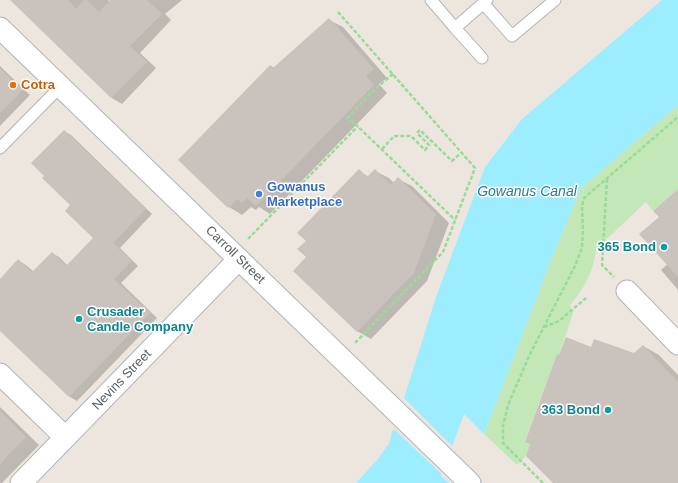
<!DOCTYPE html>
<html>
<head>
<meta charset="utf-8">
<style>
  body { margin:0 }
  canvas { display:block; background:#ede6de }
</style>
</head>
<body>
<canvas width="678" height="483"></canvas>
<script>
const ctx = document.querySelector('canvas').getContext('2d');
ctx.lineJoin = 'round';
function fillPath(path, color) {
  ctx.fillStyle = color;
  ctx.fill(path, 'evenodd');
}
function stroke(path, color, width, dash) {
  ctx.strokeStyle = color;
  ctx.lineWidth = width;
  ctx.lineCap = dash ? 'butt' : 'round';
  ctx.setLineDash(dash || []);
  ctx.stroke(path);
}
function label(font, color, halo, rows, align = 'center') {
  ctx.font = font + ' Helvetica,sans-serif';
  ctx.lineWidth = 3;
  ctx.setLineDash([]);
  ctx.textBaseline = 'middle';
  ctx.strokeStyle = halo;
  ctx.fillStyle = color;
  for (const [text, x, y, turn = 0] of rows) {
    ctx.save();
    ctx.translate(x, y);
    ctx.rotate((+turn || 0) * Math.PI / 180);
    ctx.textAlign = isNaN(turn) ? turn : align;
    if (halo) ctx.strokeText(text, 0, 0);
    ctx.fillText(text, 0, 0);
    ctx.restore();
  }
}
const green = new Path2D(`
  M678 105V189L653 211 646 202 596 249C594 271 584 289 570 305L573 313 559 355 557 354 525 441 530 444 526 456 517 465 484 434 551 260 581 188Z`);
const water = new Path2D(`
  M662 0H678V105L581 188 551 260 484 434 464 414 441 476 449 483H356L377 460 389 444 392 431 395 430 415 449 426 420 404 398 437 294 485 167 522 119Z`);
const pier = new Path2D(`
  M426 420 454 448 443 475 451 483 415 449Z`);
const shadow = new Path2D(`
  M11 0H108L110 2 112 0H182L165 14 171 20 140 53 156 68 122 104 112 98Z
  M329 20 343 27 387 78 379 84 387 93 270 214 259 207 256 210 251 207 242 215 229 207 180 160 271 66 274 68Z
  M0 66 30 95 0 126Z
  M64 131 71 135 152 214 120 248 138 266 121 283 157 318 77 401 70 397 0 329V280L19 261 26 265 34 272 52 253 59 257 68 266 95 238 71 205Z
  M359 171 369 177 375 171 389 178 394 183 398 179 412 186 449 223 427 281 371 339 357 331 307 257V241Z
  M678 191V290L661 270 668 264 661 217Z
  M643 346 659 355 678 375V483H555L592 348 635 354Z
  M0 407 39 445 2 483H0Z`);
const building = new Path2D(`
  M10 0H68L76 9 84 0H87L99 12 110 0H147L162 14 130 46 147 62 111 98Z
  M329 18 374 69 366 76 374 85 256 206 247 198 242 203 238 199 228 208 178 160 270 65 273 68Z
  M0 68 23 90 0 113Z
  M64 130 146 209 113 243 132 261 114 279 150 313 69 397 0 331V279L18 259 32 272 52 252 66 266 93 238 65 211 70 205 42 178 44 176 31 163Z
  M359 169 367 177 375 169 391 185 398 177 436 214 414 273 357 332 293 271 306 257 297 249 306 241 297 233Z
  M678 189V277L639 234 659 217 653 211Z
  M566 337 591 347 594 339 634 353 643 345 678 382V483H553L526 456 530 444 525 442 557 354 559 355Z
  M0 411 26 437 0 464Z`);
const path = new Path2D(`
  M338 12 475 168 443 252 355 343
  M393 74 376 88 348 117 455 220
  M382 149 394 136H411L425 150 429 145 417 133 420 130 452 161 462 152
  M607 179 602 265 614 277
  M248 239 358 126
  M544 327 559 321 586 298
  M543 483 503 443V426L508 405 530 354 575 266 582 248 583 231 582 206 584 198 678 117`);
const lane = new Path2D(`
  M431 0 455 28 487 0
  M483 3 512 36 555 0
  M455 28 482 58
  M0 148 61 86`);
const street = new Path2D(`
  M0 28 470 483
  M627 291 678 344
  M0 374 65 437
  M21 483 239 259`);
const markers = [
  [13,85,4,"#e8710a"],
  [259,194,4,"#3f7fe0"],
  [664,247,4,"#0f9aa8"],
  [79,319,4,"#0f9aa8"],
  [608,410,4,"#0f9aa8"]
];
const foodNames = [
  ["Cotra",21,85]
];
const shopNames = [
  ["Gowanus",267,187],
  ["Marketplace",267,202]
];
const cultureNames = [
  ["365 Bond",656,247],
  ["Crusader",87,312,"left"],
  ["Candle Company",87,327,"left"],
  ["363 Bond",600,410]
];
const streetNames = [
  ["Carroll Street",235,255,44],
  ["Nevins Street",122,380,-46]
];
const waterNames = [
  ["Gowanus Canal",527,192]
];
fillPath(green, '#c4e7b8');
fillPath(water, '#9cedff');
fillPath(pier, '#ede6de');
fillPath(shadow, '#0003');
fillPath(building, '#c9c2bd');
stroke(lane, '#b0b5b8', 13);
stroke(street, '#b0b5b8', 23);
stroke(path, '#9ada9a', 2.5, [4, 2]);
stroke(lane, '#fff', 11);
stroke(street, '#fff', 21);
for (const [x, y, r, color] of markers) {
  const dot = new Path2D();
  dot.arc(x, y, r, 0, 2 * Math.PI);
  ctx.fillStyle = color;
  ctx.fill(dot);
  stroke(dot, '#fff', 1.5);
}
label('bold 13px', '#c56008', '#fff', foodNames, 'left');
label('bold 13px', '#366cbe', '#fff', shopNames, 'left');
label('bold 13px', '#0d838f', '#fff', cultureNames, 'right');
label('13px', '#585e61', '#fff', streetNames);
label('italic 14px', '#2a7993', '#fff', waterNames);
</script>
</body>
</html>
